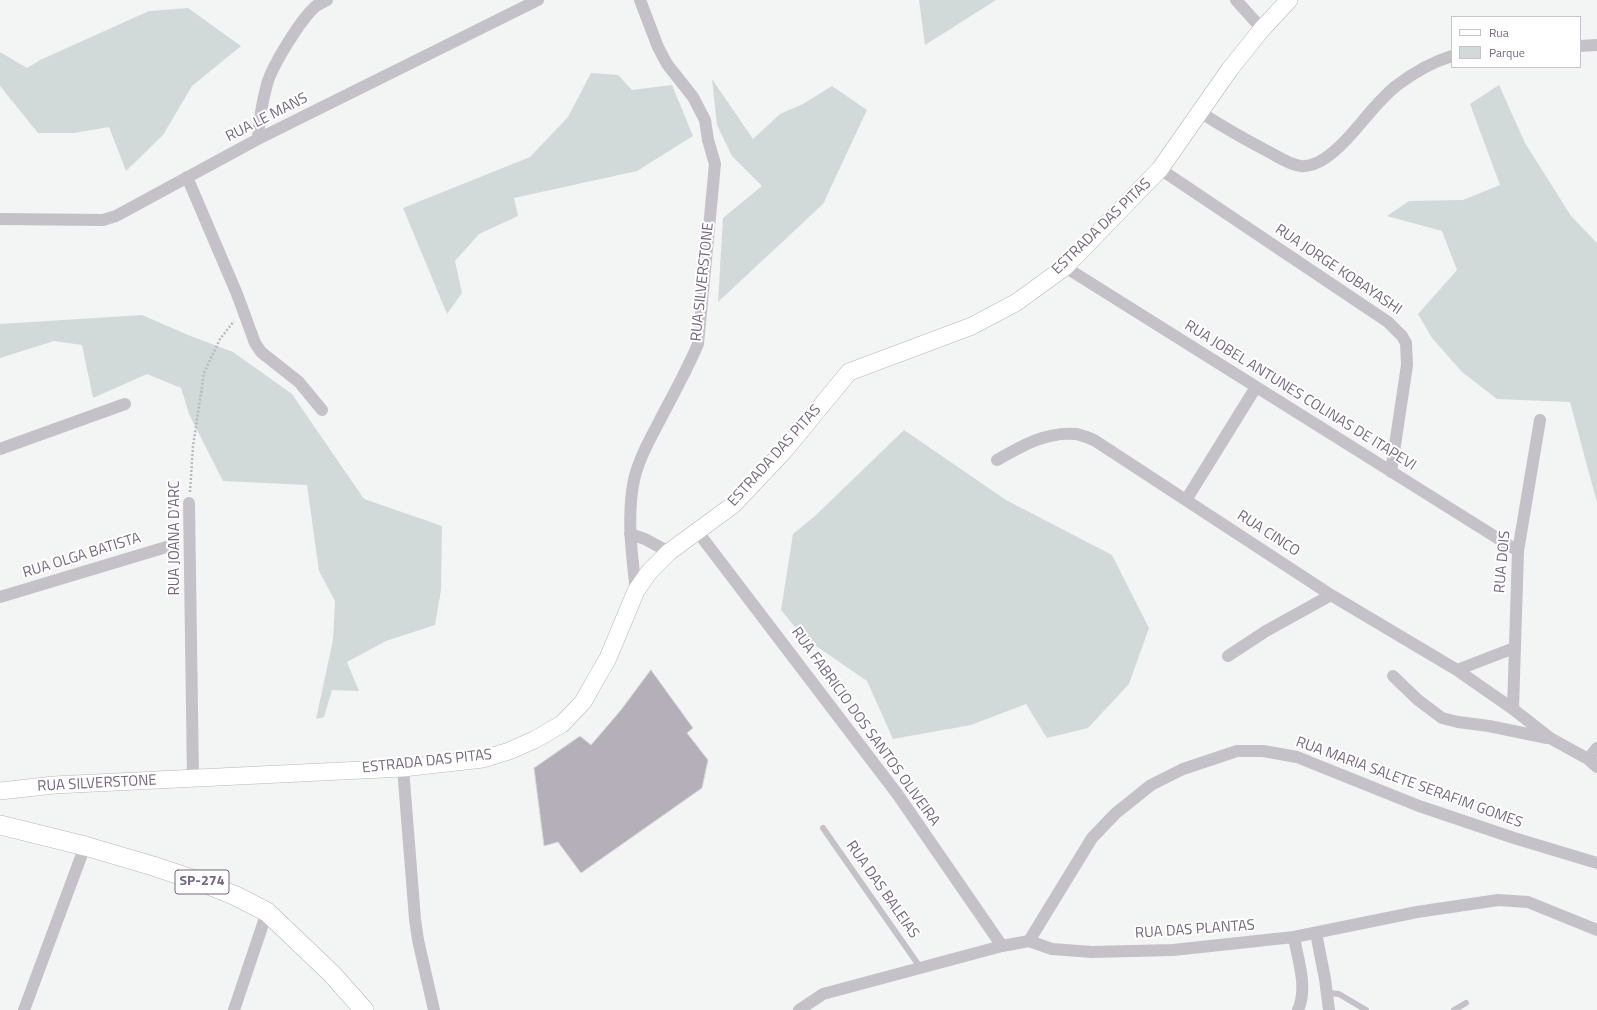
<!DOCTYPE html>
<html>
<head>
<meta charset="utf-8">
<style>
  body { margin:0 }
  #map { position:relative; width:1597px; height:1010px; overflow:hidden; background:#f2f5f3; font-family:"Titillium Web",sans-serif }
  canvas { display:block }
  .legend { position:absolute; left:1451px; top:16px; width:130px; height:52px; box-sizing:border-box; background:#fff; border:1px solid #c8c2cd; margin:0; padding:5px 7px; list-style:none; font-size:12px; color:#766681 }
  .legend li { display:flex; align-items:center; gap:8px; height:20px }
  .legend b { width:20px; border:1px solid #c8c2cd }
</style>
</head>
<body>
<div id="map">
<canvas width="1597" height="1010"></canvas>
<ul class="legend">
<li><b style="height:5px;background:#fff"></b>Rua</li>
<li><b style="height:11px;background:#d1dad8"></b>Parque</li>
</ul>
</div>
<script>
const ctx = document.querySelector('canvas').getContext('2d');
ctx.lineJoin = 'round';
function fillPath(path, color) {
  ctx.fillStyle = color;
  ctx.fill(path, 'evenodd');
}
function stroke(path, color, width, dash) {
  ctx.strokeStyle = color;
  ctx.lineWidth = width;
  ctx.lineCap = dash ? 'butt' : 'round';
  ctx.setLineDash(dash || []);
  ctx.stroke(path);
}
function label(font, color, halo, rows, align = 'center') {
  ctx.font = font + ' "Titillium Web",sans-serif';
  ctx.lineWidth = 4;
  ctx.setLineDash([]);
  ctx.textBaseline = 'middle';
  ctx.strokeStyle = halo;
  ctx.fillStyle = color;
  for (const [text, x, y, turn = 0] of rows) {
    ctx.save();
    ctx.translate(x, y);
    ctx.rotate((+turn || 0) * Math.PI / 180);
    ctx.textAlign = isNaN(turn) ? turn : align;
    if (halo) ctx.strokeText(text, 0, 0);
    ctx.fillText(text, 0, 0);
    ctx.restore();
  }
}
const green = new Path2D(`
  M919 0H996L925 45Z
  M188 8 241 46 192 86 163 135 126 171 109 127 74 133H38L0 86V52L27 68 40 60 149 11Z
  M591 73 618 75 632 90 672 85 693 136 637 171 514 198 518 216 479 234 455 261 462 293 447 314 403 208 530 157 568 117Z
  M712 79 753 139 780 114 803 104 832 86 867 110 823 204 718 302 723 218 762 186 732 156 717 125Z
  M1499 85 1525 143 1571 216 1597 243V503L1570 402 1497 399 1462 372 1432 338 1418 314 1457 270 1442 231 1387 216 1409 201 1463 200 1500 185 1470 104Z
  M142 315 188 335 233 352 292 394 364 499 442 526 441 590 435 625 386 641 347 662 359 691 332 690 324 717 316 719 333 640 335 601 319 571 307 485 223 481 189 414 181 388 147 374 93 398 82 345 54 341 0 358V324Z
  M904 430 1006 500 1112 555 1149 628 1129 684 1088 728 1047 738 1026 704 971 725 893 739 867 681 803 637 781 610 793 534 816 515Z`);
const building = new Path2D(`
  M651 670 693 728 687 733 708 760 702 788 581 873 558 842 544 846 534 768 580 736 591 745 621 710Z`);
const path = new Path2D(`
  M190 492 193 446 204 373 220 339 234 321`);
const lane = new Path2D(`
  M823 828 920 967
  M1327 993 1339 994 1366 1010
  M1454 1010 1466 1003`);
const street = new Path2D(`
  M1236 0 1262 29
  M1580 46 1597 45
  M1200 112C1223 127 1246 140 1271 153 1280 158 1290 165 1301 166 1308 167 1318 163 1324 159 1351 141 1370 107 1396 86 1413 73 1432 62 1452 56
  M258 139C259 120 262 103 267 84 273 64 301 19 316 6 320 3 324 2 327 0
  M1160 169 1388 322 1402 336 1406 343 1407 365 1391 472
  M187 177 237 294 255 343 261 352 299 382 322 410
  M0 219 103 220 116 216 258 139 538 0
  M1065 267 1518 551
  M0 449 125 404
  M997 460C1022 446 1047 431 1076 434 1082 435 1089 438 1094 440L1331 595 1457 670 1513 709 1550 738 1588 759 1597 767
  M1186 500 1256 387
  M189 503 193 778
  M697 531 898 795 1002 946
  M630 534 645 539 669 552
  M636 591C632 556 627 521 633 485 637 462 649 441 660 420 673 395 687 370 698 344L715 164 708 140 705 120 693 97 667 64 658 47 640 0
  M0 597 173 545
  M1228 656 1266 631 1331 595
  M1457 670 1514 648
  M1393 676 1418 700 1442 718 1458 722 1489 726 1547 738
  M1513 709 1518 551 1540 420
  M1588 759 1597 748
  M403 768 415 919 418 940 434 1010
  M1316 933 1325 979 1329 1010
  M1294 937C1298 961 1308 987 1298 1010
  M1029 941 1092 838 1116 813 1151 785 1183 769 1237 751H1263L1297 757 1419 806 1514 838 1597 863
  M24 1010 85 846
  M234 1010 267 912
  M799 1010 823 994 1002 946 1029 941 1052 949 1092 952 1173 950 1294 937 1417 912 1498 900 1528 902 1597 930`);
const secondary = new Path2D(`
  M0 791 54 785 403 768 483 759 509 751 534 740 562 724 583 702 596 679 608 658 636 591 649 572 669 552 733 505 784 451 849 372 972 326 1017 302 1065 267 1160 169 1230 69 1262 29 1289 0`);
const primary = new Path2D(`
  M0 825 85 846 153 866 201 882 236 896 267 912 332 974 364 1010`);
const shields = [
  [202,882,54]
];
const shieldNames = [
  ["SP-274",202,882]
];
const streetNames = [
  ["RUA LE MANS",267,118,-27],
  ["ESTRADA DAS PITAS",1102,227,-44],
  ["RUA JORGE KOBAYASHI",1338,270,34],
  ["RUA SILVERSTONE",703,282,-84],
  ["RUA JOBEL ANTUNES COLINAS DE ITAPEVI",1300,396,32],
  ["ESTRADA DAS PITAS",775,456,-48],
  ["RUA CINCO",1268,534,33],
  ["RUA JOANA D'ARC",175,538,-90],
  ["RUA OLGA BATISTA",82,556,-17],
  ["RUA DOIS",1503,562,-85],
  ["RUA FABRICIO DOS SANTOS OLIVEIRA",865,727,54],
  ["ESTRADA DAS PITAS",427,762,-6],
  ["RUA MARIA SALETE SERAFIM GOMES",1409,783,20],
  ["RUA SILVERSTONE",97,784,-3],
  ["RUA DAS BALEIAS",882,890,55],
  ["RUA DAS PLANTAS",1195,930,-4]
];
fillPath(green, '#d1dad8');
fillPath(building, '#b5afb9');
stroke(building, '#d5d7d5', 1);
stroke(secondary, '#b9b4bc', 18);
stroke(primary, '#b9b4bb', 20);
stroke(path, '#bcb9be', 2.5, [2, 2]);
stroke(lane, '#c5c1c8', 6);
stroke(street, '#c5c1c8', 12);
stroke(secondary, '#fff', 17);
stroke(primary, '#fff', 19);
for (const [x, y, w] of shields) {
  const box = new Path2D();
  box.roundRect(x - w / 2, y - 12, w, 24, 3);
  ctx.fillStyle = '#fff';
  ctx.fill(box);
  stroke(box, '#766681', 1);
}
label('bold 14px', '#766681', null, shieldNames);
label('15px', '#766681', '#fff', streetNames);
</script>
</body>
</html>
